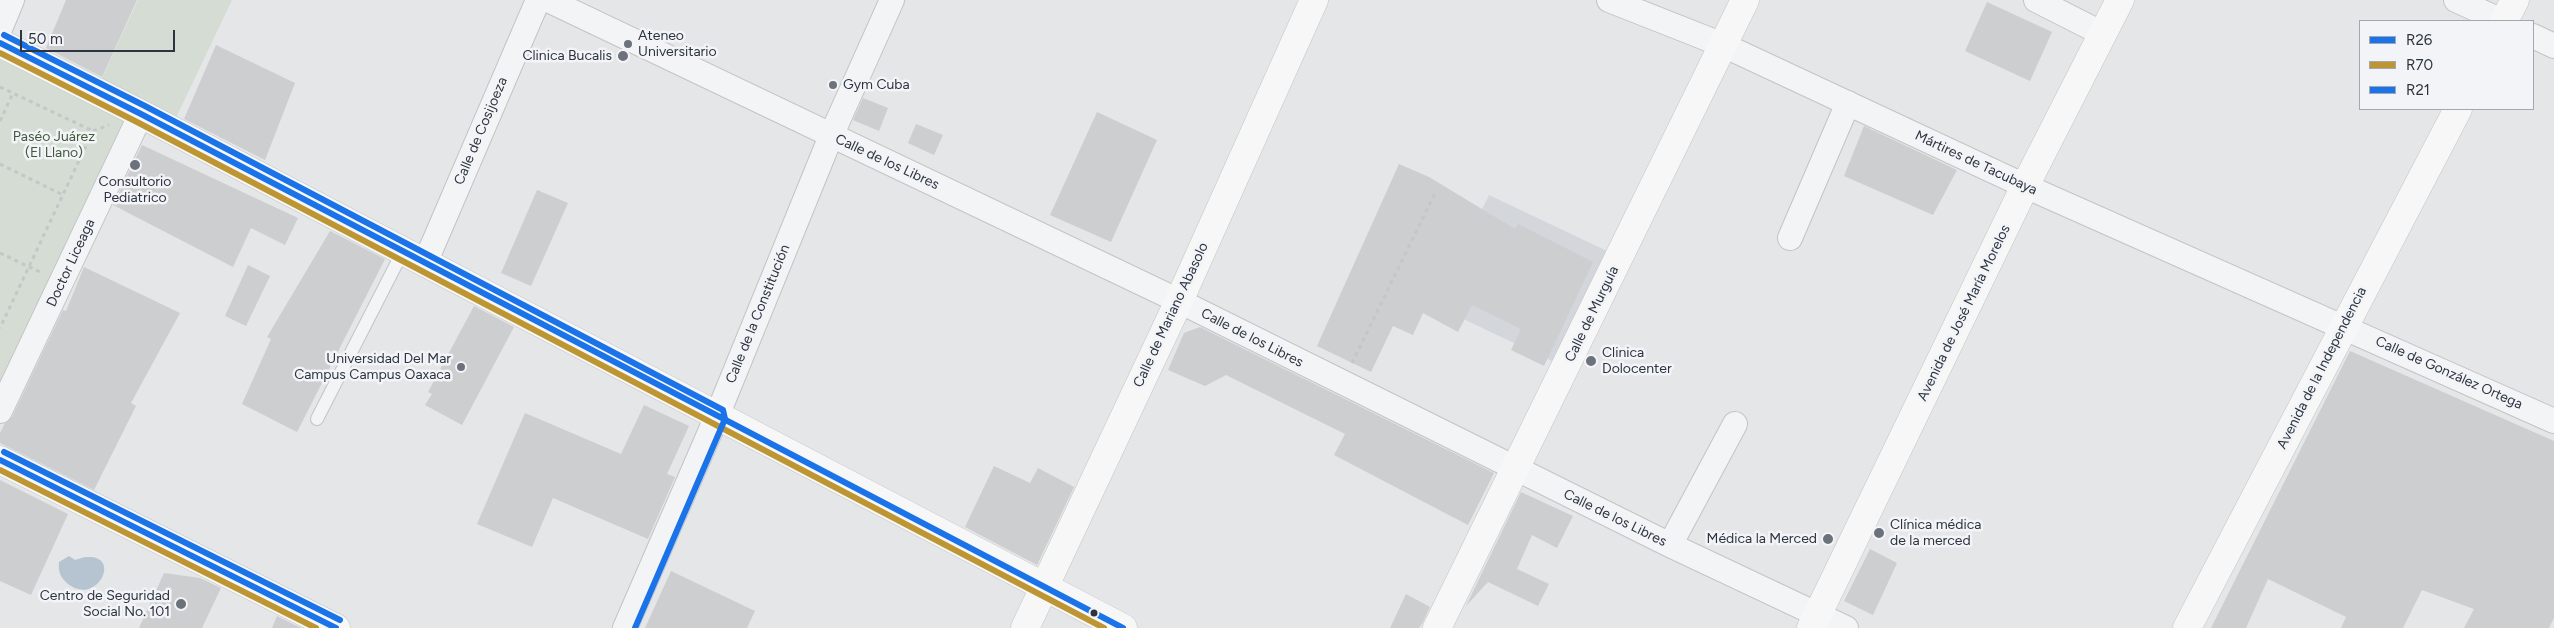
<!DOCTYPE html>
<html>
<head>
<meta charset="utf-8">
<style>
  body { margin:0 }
  #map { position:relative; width:2554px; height:628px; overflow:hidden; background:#e4e6e8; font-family:Figtree,sans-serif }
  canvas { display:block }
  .legend { position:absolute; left:2359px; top:20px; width:175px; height:90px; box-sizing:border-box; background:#f2f4f7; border:1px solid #a3a7ae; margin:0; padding:6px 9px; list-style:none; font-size:15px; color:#2c3440 }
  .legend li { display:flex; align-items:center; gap:10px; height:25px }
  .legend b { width:25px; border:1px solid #a3a7ae }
  .scale { position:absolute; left:20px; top:30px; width:155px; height:22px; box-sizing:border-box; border:2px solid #2c3440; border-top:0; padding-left:6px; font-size:15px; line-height:18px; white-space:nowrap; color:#2c3440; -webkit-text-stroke:4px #f2f4f7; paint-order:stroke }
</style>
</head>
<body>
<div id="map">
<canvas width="2554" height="628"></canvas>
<ul class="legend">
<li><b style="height:6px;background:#1a73e8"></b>R26</li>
<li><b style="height:6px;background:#bd9633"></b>R70</li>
<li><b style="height:6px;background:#1a73e8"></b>R21</li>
</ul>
<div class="scale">50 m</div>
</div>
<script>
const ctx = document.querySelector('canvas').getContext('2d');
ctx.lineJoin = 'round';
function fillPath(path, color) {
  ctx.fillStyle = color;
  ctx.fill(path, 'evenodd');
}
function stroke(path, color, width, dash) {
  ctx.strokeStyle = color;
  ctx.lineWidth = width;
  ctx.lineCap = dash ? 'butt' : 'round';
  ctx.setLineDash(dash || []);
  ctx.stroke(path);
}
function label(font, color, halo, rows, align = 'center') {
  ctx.font = font + ' Figtree,sans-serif';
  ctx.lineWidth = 5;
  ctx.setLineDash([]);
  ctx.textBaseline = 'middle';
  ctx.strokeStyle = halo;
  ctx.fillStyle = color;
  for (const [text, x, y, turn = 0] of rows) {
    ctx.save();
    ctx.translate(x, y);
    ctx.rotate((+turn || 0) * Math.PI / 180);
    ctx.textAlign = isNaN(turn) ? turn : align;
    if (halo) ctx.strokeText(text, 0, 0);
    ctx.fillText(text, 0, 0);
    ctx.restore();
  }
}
const built = new Path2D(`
  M1489 195 1609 252 1556 363 1436 306Z`);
const green = new Path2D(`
  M138 0H232L174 122 99 84Z
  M0 59 126 119 0 381Z`);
const water = new Path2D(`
  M69 556 75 560C79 559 83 557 87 557 123 555 96 608 67 583 60 577 58 571 59 562Z`);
const building = new Path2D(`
  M66 0H137L102 77 46 48Z
  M1987 2 2052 32 2030 81 1965 51Z
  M216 45 295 83 265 160 184 119Z
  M863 98 888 108 879 131 853 120Z
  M1097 112 1157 140 1111 242 1050 215Z
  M916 124 943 135 934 155 908 143Z
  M1864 126 1957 170 1933 215 1844 176Z
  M142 145 298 218 285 245 251 228 233 267 113 205Z
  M1399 164 1429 177 1515 229 1518 224 1593 262 1544 366 1511 350 1521 329 1472 305 1458 332 1423 313 1413 335 1393 326 1371 372 1317 346Z
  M537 190 568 203 531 286 501 273Z
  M330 231 385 259 297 432 242 404 271 339 267 337Z
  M248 265 270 276 246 326 225 316Z
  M84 267 180 313 131 403 136 406 94 490 0 443V433L5 423 12 417 63 310 66 311Z
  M474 306 514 327 462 425 425 405 432 394 428 392Z
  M1200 327 1494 473 1468 525 1334 455 1345 434 1226 375 1205 386 1168 370 1184 333Z
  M2350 351 2554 441V618L2549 628H2464L2474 609 2422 590 2403 628H2341L2346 617 2268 579 2246 628H2211Z
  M644 405 689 426 667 474 675 477 648 539 553 498 532 547 477 524 525 413 621 454Z
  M994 466 1030 483 1038 468 1074 487 1037 565 965 527Z
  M0 480 68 514 31 595 0 581Z
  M1521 492 1573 516 1557 548 1532 535 1517 569 1549 584 1538 606 1488 582 1466 606Z
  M1870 549 1897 563 1873 615 1844 601Z
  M671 571 755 611 747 628H645Z
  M164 573 200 578 221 588 202 628H139Z
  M1406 594 1430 607 1423 622 1419 628H1390Z
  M277 616 301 628H272Z`);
const path = new Path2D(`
  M0 87 93 131 0 328
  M0 121 13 93
  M93 131 109 125
  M0 164 63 195
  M0 253 42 273
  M1352 363 1436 191`);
const lane = new Path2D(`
  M317 419 403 251`);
const street = new Path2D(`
  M548 0 1179 301 1670 545 1846 628
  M1609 0 1723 45 2025 186 2554 421
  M2036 0 2103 34
  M2456 0 2502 21
  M0 29 12 0
  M2533 36 2554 46
  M1790 238 1848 103
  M425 263 538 0
  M0 411 141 114
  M1670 545 1735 424
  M625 628 717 416 831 136 892 0`);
const secondary = new Path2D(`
  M2504 21 2515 0
  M0 43 141 114 1123 628
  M0 460 336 628
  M1025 628 1179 301 1314 0
  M1437 628 1745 0
  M1811 628 2025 186 2120 0
  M2187 628 2458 109`);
const bus1 = new Path2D(`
  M0 43 141 114 1123 628
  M0 460 336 628`);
const bus2 = new Path2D(`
  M0 53 137 122 1104 628
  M0 470 316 628`);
const bus3 = new Path2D(`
  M4 35 145 106 723 410 725 419 635 628
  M4 452 340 620`);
const markers = [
  [628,44,5,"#6c727b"],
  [623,56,6,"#6c727b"],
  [833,85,5,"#6c727b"],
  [135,165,6,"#6c727b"],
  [1591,361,6,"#6c727b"],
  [461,367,5,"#6c727b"],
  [1879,533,6,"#6c727b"],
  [1828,539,6,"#6c727b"],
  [181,604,6,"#6c727b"],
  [1094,613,4.5,"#2c3440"]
];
const poiNames = [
  ["Ateneo",638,36],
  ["Universitario",638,52],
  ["Clinica Bucalis",612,56,"right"],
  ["Gym Cuba",843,85],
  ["Consultorio",135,182,"center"],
  ["Pediatrico",135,198,"center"],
  ["Clinica",1602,353],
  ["Dolocenter",1602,369],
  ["Universidad Del Mar",451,359,"right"],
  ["Campus Campus Oaxaca",451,375,"right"],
  ["Clínica médica",1890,525],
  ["de la merced",1890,541],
  ["Médica la Merced",1817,539,"right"],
  ["Centro de Seguridad",170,596,"right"],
  ["Social No. 101",170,612,"right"]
];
const streetNames = [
  ["Calle de Cosijoeza",481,131,-67],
  ["Calle de los Libres",887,162,25],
  ["Mártires de Tacubaya",1976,163,25],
  ["Doctor Liceaga",71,263,-65],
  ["Avenida de José María Morelos",1964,313,-64],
  ["Calle de la Constitución",758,314,-68],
  ["Calle de Murguía",1592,314,-64],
  ["Calle de Mariano Abasolo",1171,315,-65],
  ["Calle de los Libres",1252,338,27],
  ["Avenida de la Independencia",2322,368,-63],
  ["Calle de González Ortega",2449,373,24],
  ["Calle de los Libres",1615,518,26]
];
const parkNames = [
  ["Paséo Juárez",54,137],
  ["(El Llano)",54,153]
];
fillPath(built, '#d3d6db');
fillPath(green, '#d5dcd4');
fillPath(water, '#b5c4d0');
fillPath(building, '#ccced0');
stroke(lane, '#c2c4c6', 14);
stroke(street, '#c2c4c6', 26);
stroke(secondary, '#c2c4c6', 29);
stroke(path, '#c4c6c8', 3, [4, 4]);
stroke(lane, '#f3f4f5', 12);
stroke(street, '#f3f4f5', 24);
stroke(secondary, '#f7f7f7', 28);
stroke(bus1, '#1a73e8', 6);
stroke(bus2, '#bd9633', 6);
stroke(bus3, '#1a73e8', 6);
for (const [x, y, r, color] of markers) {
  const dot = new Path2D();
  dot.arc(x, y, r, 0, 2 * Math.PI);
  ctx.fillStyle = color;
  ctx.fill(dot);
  stroke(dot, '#f2f4f7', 2);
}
label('14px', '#2c3440', '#f2f4f7', poiNames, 'left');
label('14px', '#2c3440', '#f2f4f7', streetNames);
label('14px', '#425a3b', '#f2f4f7', parkNames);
</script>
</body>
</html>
